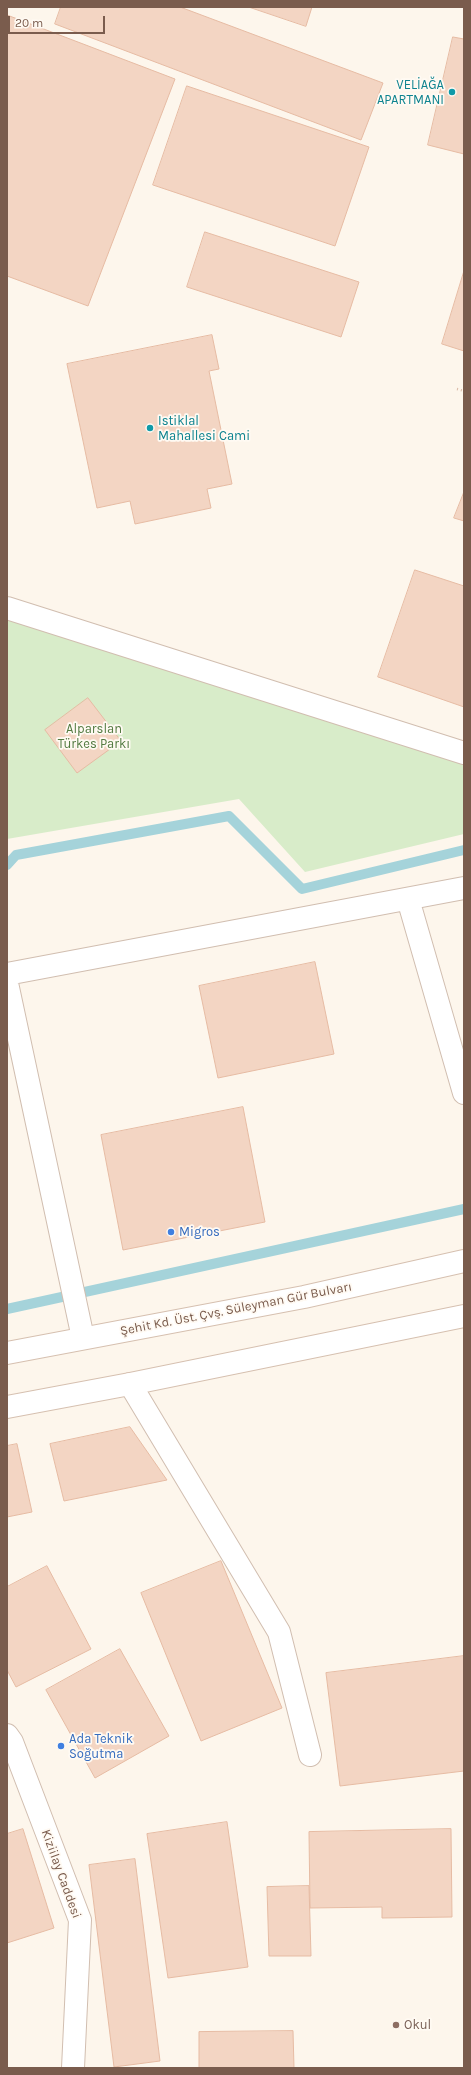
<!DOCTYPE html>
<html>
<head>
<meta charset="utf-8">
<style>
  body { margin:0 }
  #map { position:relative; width:471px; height:2075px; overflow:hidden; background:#fdf6ec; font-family:Karla,sans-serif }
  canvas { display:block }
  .frame { position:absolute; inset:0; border:8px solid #7a5c4d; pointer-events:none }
  .scale { position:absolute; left:8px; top:16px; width:97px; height:18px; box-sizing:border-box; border:2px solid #7a5c4d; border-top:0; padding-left:5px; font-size:12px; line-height:14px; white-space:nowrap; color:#7a5c4d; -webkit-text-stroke:3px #fffaf3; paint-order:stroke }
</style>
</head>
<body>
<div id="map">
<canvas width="471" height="2075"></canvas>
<div class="frame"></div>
<div class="scale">20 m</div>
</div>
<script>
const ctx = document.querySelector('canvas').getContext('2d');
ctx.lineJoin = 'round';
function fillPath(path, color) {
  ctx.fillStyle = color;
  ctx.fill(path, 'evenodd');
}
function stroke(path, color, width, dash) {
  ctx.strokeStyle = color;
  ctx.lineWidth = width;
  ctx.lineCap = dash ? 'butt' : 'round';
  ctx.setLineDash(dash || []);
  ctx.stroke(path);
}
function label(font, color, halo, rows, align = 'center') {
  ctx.font = font + ' Karla,sans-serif';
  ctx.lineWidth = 3.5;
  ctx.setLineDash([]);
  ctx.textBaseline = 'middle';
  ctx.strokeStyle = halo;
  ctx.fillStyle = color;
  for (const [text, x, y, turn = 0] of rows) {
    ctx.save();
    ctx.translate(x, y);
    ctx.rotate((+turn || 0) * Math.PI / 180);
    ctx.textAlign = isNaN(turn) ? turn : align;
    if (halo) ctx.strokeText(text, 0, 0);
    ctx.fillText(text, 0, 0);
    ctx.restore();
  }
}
const green = new Path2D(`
  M7 618 464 762V834L305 872 239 799 7 839Z`);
const stream = new Path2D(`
  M7 865 16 855 229 816 302 889 464 850
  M7 1309 464 1209`);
const building = new Path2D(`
  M61 7H180L383 83 361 140 55 24Z
  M249 7H312L306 26Z
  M7 15 175 79 88 306 7 276Z
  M453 37 464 39V154L428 145Z
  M187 86 369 147 335 246 153 185Z
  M205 232 359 282 341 337 187 287Z
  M464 271V351L442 344Z
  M212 335 219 369 209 371 232 484 207 489 211 508 135 524 130 501 97 508 67 364Z
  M464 492V521L454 518Z
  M415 570 464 586V707L378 677Z
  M88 698 121 741 77 773 45 730Z
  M315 962 334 1054 218 1078 199 986Z
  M243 1107 265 1222 123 1250 101 1135Z
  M130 1427 167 1480 64 1501 50 1444Z
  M17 1444 32 1512 7 1517V1446Z
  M221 1561 282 1708 201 1741 141 1593Z
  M47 1566 91 1649 16 1687 7 1670V1587Z
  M120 1649 169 1736 95 1778 46 1690Z
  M464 1656V1771L340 1786 326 1673Z
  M227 1822 248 1967 168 1978 147 1834Z
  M23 1829 54 1928 7 1943V1834Z
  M451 1829 452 1917 382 1918V1907L310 1908 309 1832Z
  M135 1859 160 2061 114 2067 89 1865Z
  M309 1886 311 1956H269L267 1887Z
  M293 2031 294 2068H199V2032Z`);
const path = new Path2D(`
  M457 389 464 391`);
const minor = new Path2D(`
  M7 608 464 753
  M408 899 464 1093
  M7 974 464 888
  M7 983 83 1338
  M130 1384 279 1632 310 1755
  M7 1735 12 1742 80 1920 73 2068`);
const secondary = new Path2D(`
  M7 1353 304 1297 464 1261
  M7 1407 130 1384 464 1316`);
const markers = [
  [452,92,4,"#0f9aa8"],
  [150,428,4,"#0f9aa8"],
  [171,1232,4,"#3f7fe0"],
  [61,1746,4,"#3f7fe0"],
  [396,2025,4,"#8d6e63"]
];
const cultureNames = [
  ["VELİAĞA",444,85],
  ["APARTMANI",444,100],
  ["Istiklal",158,421,"left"],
  ["Mahallesi Cami",158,436,"left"]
];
const parkNames = [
  ["Alparslan",94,729],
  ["Türkes Parkı",94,744]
];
const shopNames = [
  ["Migros",179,1232],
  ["Ada Teknik",69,1739],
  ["Soğutma",69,1754]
];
const streetNames = [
  ["Şehit Kd. Üst. Çvş. Süleyman Gür Bulvarı",236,1309,-11],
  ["Kiziilay Caddesi",61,1874,70]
];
const educationNames = [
  ["Okul",404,2025]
];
fillPath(green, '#d8ecc9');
stroke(stream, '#a5d3da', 10);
fillPath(building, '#f3d5c3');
stroke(building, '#e6bba3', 1);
stroke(minor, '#d1beb0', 24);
stroke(secondary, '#d6c0b0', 24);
stroke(path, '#d9b8a5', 2.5, [1, 3]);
stroke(minor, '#fff', 22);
stroke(secondary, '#fff', 22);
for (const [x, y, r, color] of markers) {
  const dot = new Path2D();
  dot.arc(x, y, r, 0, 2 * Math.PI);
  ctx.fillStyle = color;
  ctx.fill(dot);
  stroke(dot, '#fffaf3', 1.5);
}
label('13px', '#0d838f', '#fffaf3', cultureNames, 'right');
label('13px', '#537a41', '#fffaf3', parkNames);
label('13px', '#366cbe', '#fffaf3', shopNames, 'left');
label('13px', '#7a5c4d', '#fffaf3', streetNames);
label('13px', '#785e54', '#fffaf3', educationNames, 'left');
</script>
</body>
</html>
